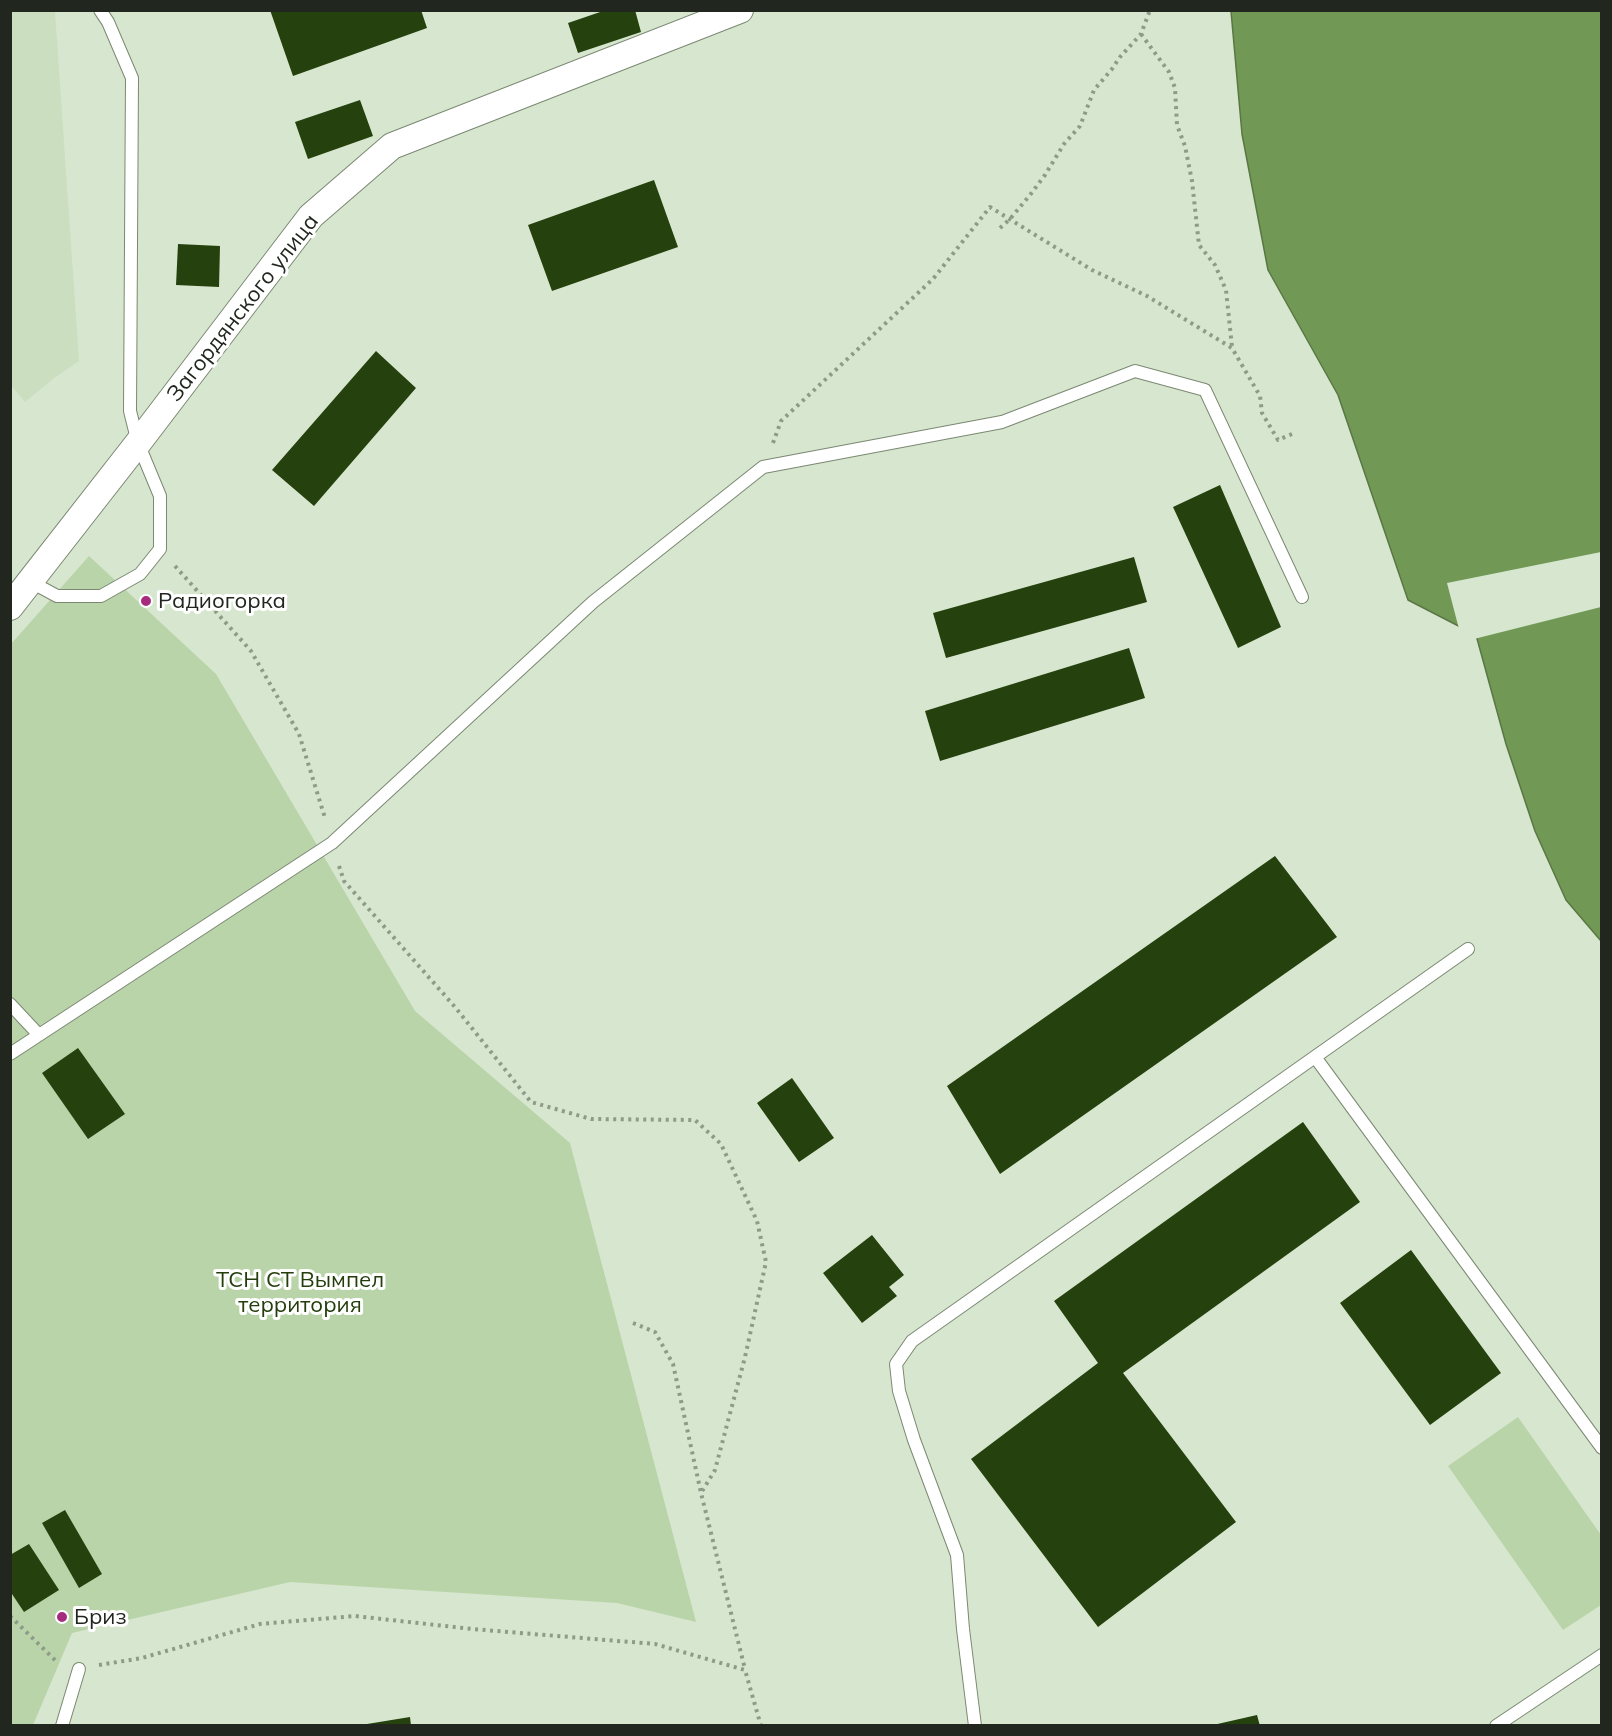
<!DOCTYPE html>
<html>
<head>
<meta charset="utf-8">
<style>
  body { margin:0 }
  #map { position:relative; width:1612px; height:1736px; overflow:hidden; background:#d7e6ce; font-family:Mulish,sans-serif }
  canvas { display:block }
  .frame { position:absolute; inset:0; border:12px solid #21271e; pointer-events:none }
</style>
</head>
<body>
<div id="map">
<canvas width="1612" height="1736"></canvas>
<div class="frame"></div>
</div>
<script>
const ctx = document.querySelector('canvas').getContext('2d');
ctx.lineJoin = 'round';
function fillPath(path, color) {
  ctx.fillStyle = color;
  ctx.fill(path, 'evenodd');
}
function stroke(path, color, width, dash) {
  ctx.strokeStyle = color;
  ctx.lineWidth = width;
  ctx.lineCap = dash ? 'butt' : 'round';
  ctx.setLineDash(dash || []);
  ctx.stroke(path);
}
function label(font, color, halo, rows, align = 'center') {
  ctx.font = font + ' Mulish,sans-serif';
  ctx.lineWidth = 6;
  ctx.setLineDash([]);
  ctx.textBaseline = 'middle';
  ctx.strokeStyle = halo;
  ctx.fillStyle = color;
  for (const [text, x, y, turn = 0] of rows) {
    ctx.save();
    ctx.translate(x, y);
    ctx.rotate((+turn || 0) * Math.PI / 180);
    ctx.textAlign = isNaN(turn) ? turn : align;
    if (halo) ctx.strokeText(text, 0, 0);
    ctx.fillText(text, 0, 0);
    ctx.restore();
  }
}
const built = new Path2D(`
  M54 11 55 12 79 361 54 378 25 402 10 384 11 11Z`);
const green = new Path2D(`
  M89 556 216 674 415 1011 570 1143 696 1622 617 1603 290 1582 72 1633 33 1725 11 1726V644Z
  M1518 1417 1601 1535V1605L1563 1630 1448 1466Z`);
const water = new Path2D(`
  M1231 11H1601V941L1566 900 1535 831 1506 744 1476 635 1408 600 1338 395 1268 270 1242 134Z`);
const pier = new Path2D(`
  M1601 552V607L1474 639 1473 637 1459 629 1447 583Z`);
const building = new Path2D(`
  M270 10H421L427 28 293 76Z
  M606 10H635L641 32 578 53 568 23Z
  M360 100 373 136 308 159 295 122Z
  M654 180 678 247 552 291 528 225Z
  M178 244 220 246 219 287 176 285Z
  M376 351 416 388 314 506 272 470Z
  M1220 485 1281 627 1238 648 1173 507Z
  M1134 557 1147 602 946 658 933 613Z
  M1129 648 1145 698 940 761 925 711Z
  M1275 856 1337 937 1000 1174 947 1086Z
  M78 1048 125 1114 88 1139 42 1073Z
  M792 1078 834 1138 799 1162 757 1103Z
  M1303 1122 1360 1202 1123 1373 1236 1522 1098 1627 971 1459 1098 1363 1054 1301Z
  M872 1235 904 1275 889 1287 897 1296 862 1323 823 1273Z
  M1411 1250 1501 1373 1430 1425 1340 1303Z
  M65 1510 102 1574 79 1588 42 1523Z
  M29 1544 59 1590 24 1612 10 1591V1555Z
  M1257 1715 1260 1726H1213V1725Z
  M410 1717 411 1726H367V1724Z`);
const path = new Path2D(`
  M1141 34 1169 72 1175 88 1177 125 1185 146 1192 181 1199 245 1215 265 1226 290 1232 347
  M1000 228 1010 219 1030 195 1045 175 1064 144 1080 126 1094 90 1112 69 1120 57 1141 34 1150 10
  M773 443 781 421 933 279 990 207 1092 270 1147 296 1232 348 1260 396 1262 413 1278 440 1292 434
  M175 566 251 651 299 734 325 818
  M339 866 344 881 455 1007 531 1102 591 1119 695 1120 721 1144 757 1221 766 1262 745 1357 715 1470 701 1493
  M633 1323 655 1332 673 1364 701 1493 745 1669
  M10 1616 57 1662
  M99 1665 142 1658 260 1624 355 1616 472 1629 655 1644 745 1670 761 1726`);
const service = new Path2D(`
  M31 582 57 596H101L140 574 160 549V496L138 443 130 411 132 78 108 22 100 10
  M10 1004 39 1035
  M10 1054 332 843 593 602 763 467 1002 422 1135 371 1205 390 1302 597
  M1315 1057 1602 1448
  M62 1726 79 1669
  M975 1726 963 1629 957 1555 914 1440 899 1391 896 1364 912 1341 1468 949
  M1496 1726 1602 1655`);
const minor = new Path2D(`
  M10 607 138 443 311 216 392 146 740 10`);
const markers = [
  [146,601,6,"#a62b7e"],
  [62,1617,6,"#a62b7e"]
];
const streetNames = [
  ["Загордянского улица",243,308,-52]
];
const poiNames = [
  ["Радиогорка",158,601],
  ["Бриз",74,1617]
];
const parkNames = [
  ["ТСН СТ Вымпел",300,1280],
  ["территория",300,1305]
];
fillPath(built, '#cbdebf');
fillPath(green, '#bad4aa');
fillPath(water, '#719955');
stroke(water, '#597744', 1.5);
fillPath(pier, '#d7e6ce');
fillPath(building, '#25410d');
stroke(service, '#7b8872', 14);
stroke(minor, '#7b8872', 28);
stroke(path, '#8f9b89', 4, [3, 4.5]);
stroke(service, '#fff', 12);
stroke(minor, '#fff', 26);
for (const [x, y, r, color] of markers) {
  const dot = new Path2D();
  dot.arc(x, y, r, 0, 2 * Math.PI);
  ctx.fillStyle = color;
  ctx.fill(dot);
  stroke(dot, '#fff', 2);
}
label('22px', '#21271e', '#fff', streetNames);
label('22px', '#21271e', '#fff', poiNames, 'left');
label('22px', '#243e0c', '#fff', parkNames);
</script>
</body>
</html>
